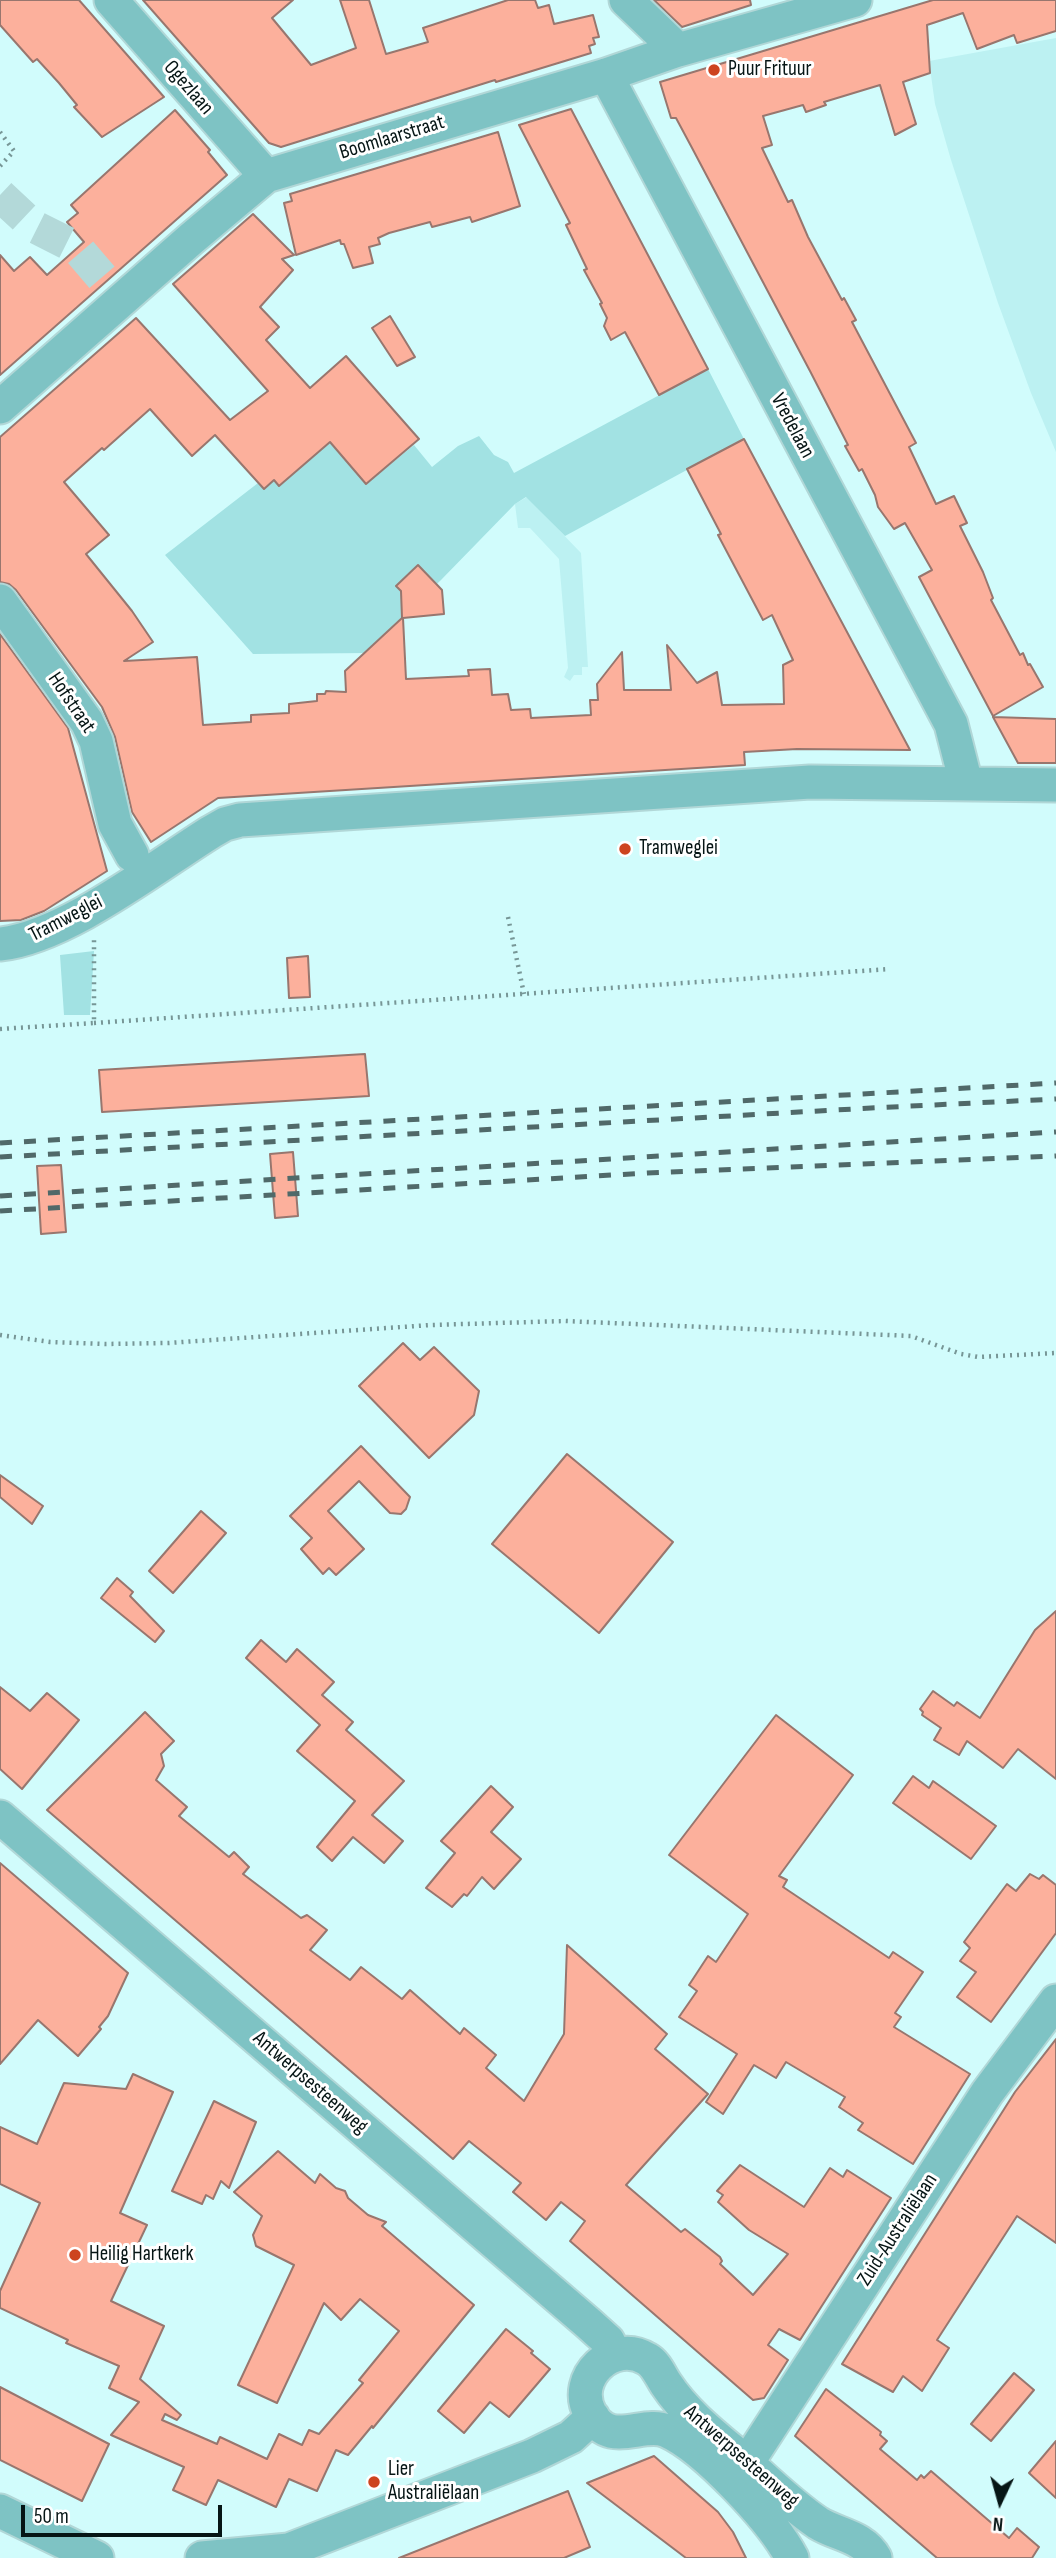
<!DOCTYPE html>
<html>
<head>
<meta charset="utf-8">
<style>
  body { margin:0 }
  #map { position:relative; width:1056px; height:2558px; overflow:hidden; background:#d1fcfc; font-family:"Sofia Sans Condensed",sans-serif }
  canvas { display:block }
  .north { position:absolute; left:965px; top:2467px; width:70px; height:70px; -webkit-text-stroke:5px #fff; paint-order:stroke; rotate:185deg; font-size:19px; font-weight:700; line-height:28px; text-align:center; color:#061515 }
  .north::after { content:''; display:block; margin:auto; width:24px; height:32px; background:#061515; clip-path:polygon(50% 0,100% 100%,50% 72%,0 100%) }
  .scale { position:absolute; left:21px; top:2505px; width:201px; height:32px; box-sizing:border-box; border:4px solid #061515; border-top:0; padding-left:9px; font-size:21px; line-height:24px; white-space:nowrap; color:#061515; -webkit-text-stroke:5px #fff; paint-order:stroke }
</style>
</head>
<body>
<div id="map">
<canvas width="1056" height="2558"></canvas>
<div class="north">N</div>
<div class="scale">50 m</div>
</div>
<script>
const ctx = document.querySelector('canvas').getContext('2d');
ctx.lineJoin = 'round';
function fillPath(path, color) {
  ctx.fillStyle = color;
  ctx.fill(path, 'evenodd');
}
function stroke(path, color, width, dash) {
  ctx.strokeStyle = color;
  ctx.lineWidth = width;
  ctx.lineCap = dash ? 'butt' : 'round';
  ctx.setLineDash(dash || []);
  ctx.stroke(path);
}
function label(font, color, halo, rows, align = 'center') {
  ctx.font = font + ' "Sofia Sans Condensed",sans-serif';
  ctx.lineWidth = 6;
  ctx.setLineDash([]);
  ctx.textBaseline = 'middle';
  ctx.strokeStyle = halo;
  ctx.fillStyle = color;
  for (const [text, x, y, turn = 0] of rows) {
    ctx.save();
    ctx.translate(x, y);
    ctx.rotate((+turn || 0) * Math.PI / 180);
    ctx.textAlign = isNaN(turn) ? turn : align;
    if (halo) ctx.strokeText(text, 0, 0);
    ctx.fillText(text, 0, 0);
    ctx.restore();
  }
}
const built = new Path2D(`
  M1056 38V452L1031 393 998 303 951 160 935 104 929 61Z
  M527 497 581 553 588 667H582V675H574L570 681 564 677 568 668 559 559 530 528H518L515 504Z`);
const green = new Path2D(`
  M708 369 744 439 565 536 526 497 515 504 441 580 370 647V653L253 654 165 555 258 483 264 489 274 480 280 486 330 442 366 484 414 445 432 467 458 446 479 436 494 455 508 462 514 473Z
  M94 951 90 1015H64L60 955Z`);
const building = new Path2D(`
  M0 0H79L164 97 102 137 74 107 77 105 59 83 37 59 33 62 0 25Z
  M143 0H293L272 18 311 65 356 48 340 0H369L386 54 428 42 423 28 508 0H535L538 8 549 5 554 24 593 15 599 37 593 38 595 44 589 46 591 53 496 82 495 80 281 147 269 143Z
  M654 0H750L751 5 682 27Z
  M933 0H1056V31L1017 43 1014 35 977 49 963 13 927 25 930 73 903 82 916 124 895 135 880 85 824 102 826 105 806 112 803 105 763 116 772 145 762 148 788 202 792 200 808 237 842 300 844 298 856 320 852 322 916 443 909 447 936 504 954 496 967 523 960 526 983 572 993 598 991 600 1020 655 1023 653 1028 665 1030 664 1043 687 993 716 919 577 932 570 905 523 894 529 878 507 875 495 862 469 859 471 845 446 848 445 810 371 691 146 676 118H671L660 82Z
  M571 109 708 369 659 395 625 332 611 340 604 326 607 318 600 304 602 303 584 270 587 269 566 225 570 223 519 125Z
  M175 110 210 150 208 152 227 175 0 375V255L14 271 30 257 47 275 84 242 67 222 78 213 71 205Z
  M498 132 520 206 472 222 470 217 432 227 430 222 389 233 378 238 380 244 369 247 373 263 353 268 344 244H341L340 240 296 255 284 203 292 201 290 194Z
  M253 214 294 255 282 259 293 270 260 307 279 327 266 340 310 388 346 356 419 439 366 484 330 442 279 486 274 480 264 489 215 435 192 456 150 409 104 450 102 448 64 482 109 535 86 554 132 611 153 642 124 661 197 657 203 725 251 722V715L289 713V704L317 701V694H325L326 691 346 692 345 671 402 618 401 591 396 586 418 565 442 590 444 614 403 618 406 679 469 676 468 670 490 669 492 695 508 694 511 710 530 709 531 718 591 715 590 700H598L597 684 622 652 624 690H671L667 645 697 683 717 672 722 705 784 704 783 665 793 660 772 615 763 620 718 535 721 534 687 469 744 439 910 750 797 749 744 752 745 765 218 798 151 842 132 812 115 737 102 707 16 590 9 584 0 582V437L136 318 230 420 268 391 173 284Z
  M390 316 415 357 397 366 372 328Z
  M0 634 68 728 107 871 44 911 21 920 0 921Z
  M993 717 1056 719V763H1018Z
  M308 956 310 997 289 998 287 958Z
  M365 1054 369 1096 102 1112 99 1070Z
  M293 1152 298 1216 275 1218 270 1154Z
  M61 1165 66 1232 41 1234 37 1166Z
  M403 1343 420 1360 434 1347 479 1391 474 1415 429 1458 359 1386Z
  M361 1446 410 1497 406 1509 401 1514 390 1513 359 1481 328 1511 364 1549 336 1575 329 1568 323 1574 301 1549 312 1538 290 1516Z
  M567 1454 673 1542 599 1633 492 1544Z
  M0 1475 43 1506 32 1524 0 1497Z
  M201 1511 226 1533 173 1593 149 1571Z
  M117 1578 133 1592 130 1596 164 1631 155 1642 101 1598Z
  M1056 1611V1779L1018 1749 1003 1768 967 1741 959 1755 934 1740 941 1728 922 1715 923 1712 920 1709 933 1691 954 1706 957 1702 980 1718 1035 1630Z
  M261 1640 286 1662 297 1649 334 1682 322 1695 353 1722 346 1730 404 1781 372 1815 403 1841 384 1863 353 1837 332 1861 317 1847 355 1801 297 1751 320 1725 246 1658Z
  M0 1687 30 1711 47 1693 79 1720 22 1789 0 1769Z
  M145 1712 174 1741 161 1754 164 1766 156 1780 187 1807 179 1816 229 1857 234 1852 249 1867 243 1874 301 1918 307 1915 327 1930 310 1950 350 1980 361 1967 402 1999 410 1990 460 2034 464 2028 496 2055 486 2068 524 2101 564 2034 567 1945 667 2034 655 2049 708 2094 626 2185 681 2232 685 2229 720 2257 722 2261 720 2264 753 2295 788 2254 749 2230 718 2202 723 2195 717 2191 740 2165 804 2207 830 2168 843 2177 847 2170 891 2198 800 2340 779 2329 768 2345 788 2360 764 2398 753 2400 570 2241 585 2221 561 2202 546 2220 513 2192 521 2183 469 2141 453 2159 47 1810Z
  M776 1715 853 1775 779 1876 787 1880 783 1887 889 1958 893 1952 923 1972 895 2013 901 2017 894 2027 970 2074 913 2164 858 2130 863 2123 839 2107 845 2097 786 2062 776 2078 754 2065 723 2114 706 2102 737 2054 679 2017 697 1991 689 1985 708 1956 716 1962 748 1914 669 1855Z
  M913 1776 929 1788 933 1781 996 1826 971 1859 893 1803Z
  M491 1786 513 1807 491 1832 521 1859 494 1889 482 1877 467 1896 464 1894 452 1907 426 1888 455 1853 441 1841Z
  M0 1863 128 1973 108 2016 99 2027 101 2029 78 2056 38 2020 0 2064Z
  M1030 1874 1039 1879 1043 1875 1056 1885V1933L991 2022 957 1997 976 1972 960 1961 970 1948 964 1942 1007 1884 1016 1891Z
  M1056 2039V2243L1017 2216 937 2340 949 2348 922 2391 903 2376 893 2392 842 2364 1015 2092Z
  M133 2074 173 2092 120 2213 147 2225 111 2301 164 2326 140 2379 181 2415 177 2420 165 2414 162 2420 217 2444 220 2437 267 2459 279 2434 302 2445 309 2430 319 2434 363 2383 359 2380 399 2331 360 2299 341 2320 324 2303 277 2403 238 2385 294 2265 256 2246 253 2235 262 2216 234 2192 278 2151 315 2183 320 2174 336 2188 345 2191 348 2198 368 2215 386 2222 382 2226 474 2305 373 2428 372 2426 348 2455 336 2450 317 2491 289 2479 276 2507 218 2480 206 2505 173 2490 184 2467 111 2435 139 2402 109 2388 119 2366 66 2343 68 2340 0 2308V2291L40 2203 0 2184V2127L37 2144 64 2083 126 2089Z
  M214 2101 256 2122 229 2188 221 2181 213 2199 206 2195 202 2204 172 2191Z
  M506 2329 533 2351 531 2353 550 2369 509 2417 490 2402 464 2433 438 2411Z
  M1014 2373 1034 2390 991 2441 971 2424Z
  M0 2387 109 2444 82 2501 0 2460Z
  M826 2389 881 2432 880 2435 887 2441 880 2449 917 2480 921 2475 924 2478 931 2471 1009 2538 1017 2528 1039 2547 1032 2558H937L795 2436Z
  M1056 2441V2498L1029 2473Z
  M654 2456 718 2512 733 2532 746 2558H686L587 2483Z
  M568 2491 590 2547 564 2558H399Z`);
const minorTunnel = new Path2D(`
  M0 195 33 226 77 248 106 282`);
const path = new Path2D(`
  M0 132 14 151 0 166
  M508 917 524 994
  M94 1023 890 969
  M0 1029 94 1023V939
  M0 1335 50 1342 105 1344 168 1343 431 1325 565 1321 911 1336 961 1354 978 1357 1056 1353`);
const minor = new Path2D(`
  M111 0 266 176
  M626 0 678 50
  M606 75 951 724 966 783
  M0 407 191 239 266 176 606 75 678 50 855 0
  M0 601 87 722 96 741 115 824 132 855
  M0 944C64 938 155 867 211 832L225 824 240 820 810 782 1056 785
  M0 1817 588 2323 608 2341 614 2354
  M747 2463 987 2093 1056 2001
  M0 2511 97 2558
  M202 2558 289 2550 532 2456 571 2437 593 2417
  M792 2558C773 2521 705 2448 667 2431 642 2420 610 2450 590 2413 571 2378 613 2338 647 2359 656 2364 660 2375 666 2384 688 2417 719 2439 749 2465 771 2485 793 2506 818 2523 837 2535 863 2536 875 2558`);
const rail = new Path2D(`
  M0 1143 1056 1083
  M0 1157 871 1108 1056 1099
  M0 1196 1056 1132
  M0 1211 647 1173 1056 1156`);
const markers = [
  [714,70,7,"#cd441f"],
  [625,849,7,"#cd441f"],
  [75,2255,7,"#cd441f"],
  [374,2482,7,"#cd441f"]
];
const poiNames = [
  ["Puur Frituur",728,70],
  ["Tramweglei",639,849],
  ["Heilig Hartkerk",89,2255],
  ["Lier",388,2470],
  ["Australiëlaan",388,2494]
];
const streetNames = [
  ["Ogezlaan",188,88,49],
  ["Boomlaarstraat",392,138,-17],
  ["Vredelaan",792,426,62],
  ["Hofstraat",71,703,56],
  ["Tramweglei",66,919,-27],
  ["Antwerpsesteenweg",310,2083,41],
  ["Zuid-Australiëlaan",898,2230,-57],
  ["Antwerpsesteenweg",741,2457,41]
];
fillPath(built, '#bcf1f2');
fillPath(green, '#a2e2e3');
fillPath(building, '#fcb09c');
stroke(building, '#98766e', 2);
stroke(minorTunnel, '#b3d9d9', 33, [33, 17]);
stroke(minor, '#b1d7d7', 37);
stroke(path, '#779696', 4.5, [2, 5]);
stroke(minor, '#7ec3c4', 33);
stroke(rail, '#506969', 5, [12, 12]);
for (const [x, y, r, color] of markers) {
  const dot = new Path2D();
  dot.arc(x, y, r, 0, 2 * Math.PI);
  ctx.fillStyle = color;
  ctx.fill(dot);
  stroke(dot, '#fff', 2.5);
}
label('21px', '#061515', '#fff', poiNames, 'left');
label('21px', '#061515', '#fff', streetNames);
</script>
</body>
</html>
